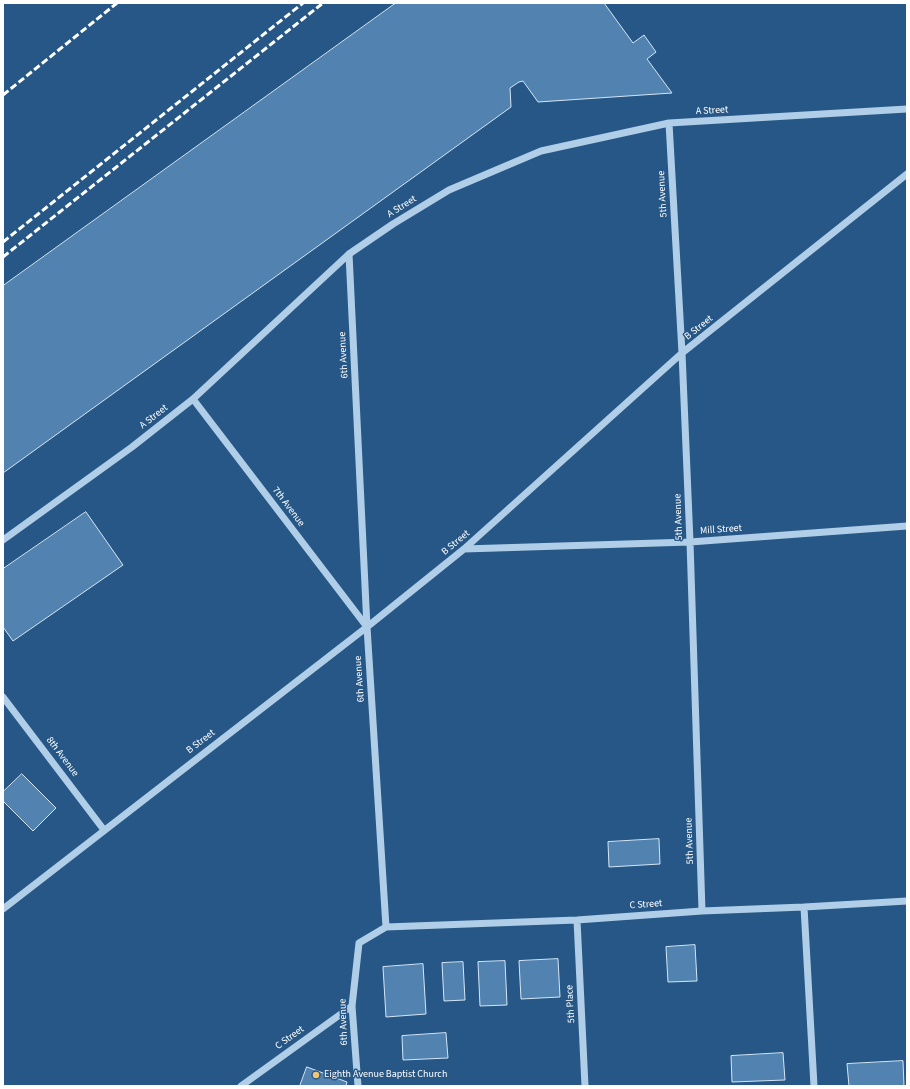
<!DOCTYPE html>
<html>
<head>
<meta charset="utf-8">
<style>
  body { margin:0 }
  #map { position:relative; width:910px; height:1089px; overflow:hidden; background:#265786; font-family:"Source Sans 3",sans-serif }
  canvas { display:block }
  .frame { position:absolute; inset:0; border:4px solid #fff; pointer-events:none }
</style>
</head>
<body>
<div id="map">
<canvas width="910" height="1089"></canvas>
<div class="frame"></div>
</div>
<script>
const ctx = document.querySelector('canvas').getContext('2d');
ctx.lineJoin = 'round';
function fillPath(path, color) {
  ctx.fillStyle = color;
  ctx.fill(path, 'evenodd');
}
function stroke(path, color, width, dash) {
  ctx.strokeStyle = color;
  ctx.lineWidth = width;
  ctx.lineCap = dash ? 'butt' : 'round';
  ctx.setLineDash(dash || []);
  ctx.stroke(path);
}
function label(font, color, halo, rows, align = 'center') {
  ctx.font = font + ' "Source Sans 3",sans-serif';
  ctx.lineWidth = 3;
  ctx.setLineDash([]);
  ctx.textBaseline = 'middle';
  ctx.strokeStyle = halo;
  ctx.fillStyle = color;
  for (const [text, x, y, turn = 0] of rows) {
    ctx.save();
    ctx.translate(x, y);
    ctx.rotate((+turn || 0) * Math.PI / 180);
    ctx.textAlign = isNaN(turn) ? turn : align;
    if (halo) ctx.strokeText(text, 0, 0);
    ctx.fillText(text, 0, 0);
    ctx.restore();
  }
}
const building = new Path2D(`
  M396 3H604L633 43 644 35 656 52 647 59 672 93 538 102 523 81 519 82 510 88 511 107 3 473V286Z
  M86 512 123 565 13 641 3 627V569Z
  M22 774 56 808 33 831 3 801V792Z
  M659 839 660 864 609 867 608 842Z
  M695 945 697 981 668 982 666 947Z
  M558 959 560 997 521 999 519 961Z
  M505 961 507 1005 480 1006 478 962Z
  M463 962 465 1000 444 1001 442 963Z
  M423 964 426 1014 386 1017 383 967Z
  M446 1033 448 1058 403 1060 402 1036Z
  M783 1053 785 1080 732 1082 731 1056Z
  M903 1061 904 1086H849L847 1064Z
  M307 1067 347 1082 346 1086H300Z`);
const minor = new Path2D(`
  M669 123 682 353 690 542 702 911
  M349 254 367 627 386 927 359 943 352 1006 358 1086
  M193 399 367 627
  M3 540 132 447 193 399 349 254 393 224 449 190 541 151 669 123 907 109
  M464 549 690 542 907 526
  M3 697 104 830
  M804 907 814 1086
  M3 909 367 627 464 549 682 353 907 174
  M577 920 585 1086
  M386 927 577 920 702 911 804 907 907 901
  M241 1086 352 1006`);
const rail = new Path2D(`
  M3 95 117 3
  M3 242 303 3
  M3 257 323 3`);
const markers = [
  [316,1075,4,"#f2c475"]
];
const streetNames = [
  ["A Street",712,111,-3],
  ["5th Avenue",663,194,-93],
  ["A Street",402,207,-32],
  ["B Street",699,328,-39],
  ["6th Avenue",344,355,-93],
  ["A Street",154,417,-38],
  ["7th Avenue",288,507,53],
  ["5th Avenue",679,517,-92],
  ["Mill Street",721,530,-4],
  ["B Street",456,543,-40],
  ["6th Avenue",360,679,-94],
  ["B Street",201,742,-38],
  ["8th Avenue",62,757,53],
  ["5th Avenue",690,841,-92],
  ["C Street",646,905,-4],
  ["5th Place",571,1004,-93],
  ["6th Avenue",344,1022,-92],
  ["C Street",290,1038,-36]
];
const poiNames = [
  ["Eighth Avenue Baptist Church",324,1075]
];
fillPath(building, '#5283b0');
stroke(building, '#d4e6f6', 1);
stroke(minor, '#b0cee8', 7);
stroke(rail, '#fff', 3, [7, 3]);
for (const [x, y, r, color] of markers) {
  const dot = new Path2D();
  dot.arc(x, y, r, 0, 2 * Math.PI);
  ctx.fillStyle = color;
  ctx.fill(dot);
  stroke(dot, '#265786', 1.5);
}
label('10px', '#fff', '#265786', streetNames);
label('10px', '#fff', '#265786', poiNames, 'left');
</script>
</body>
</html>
